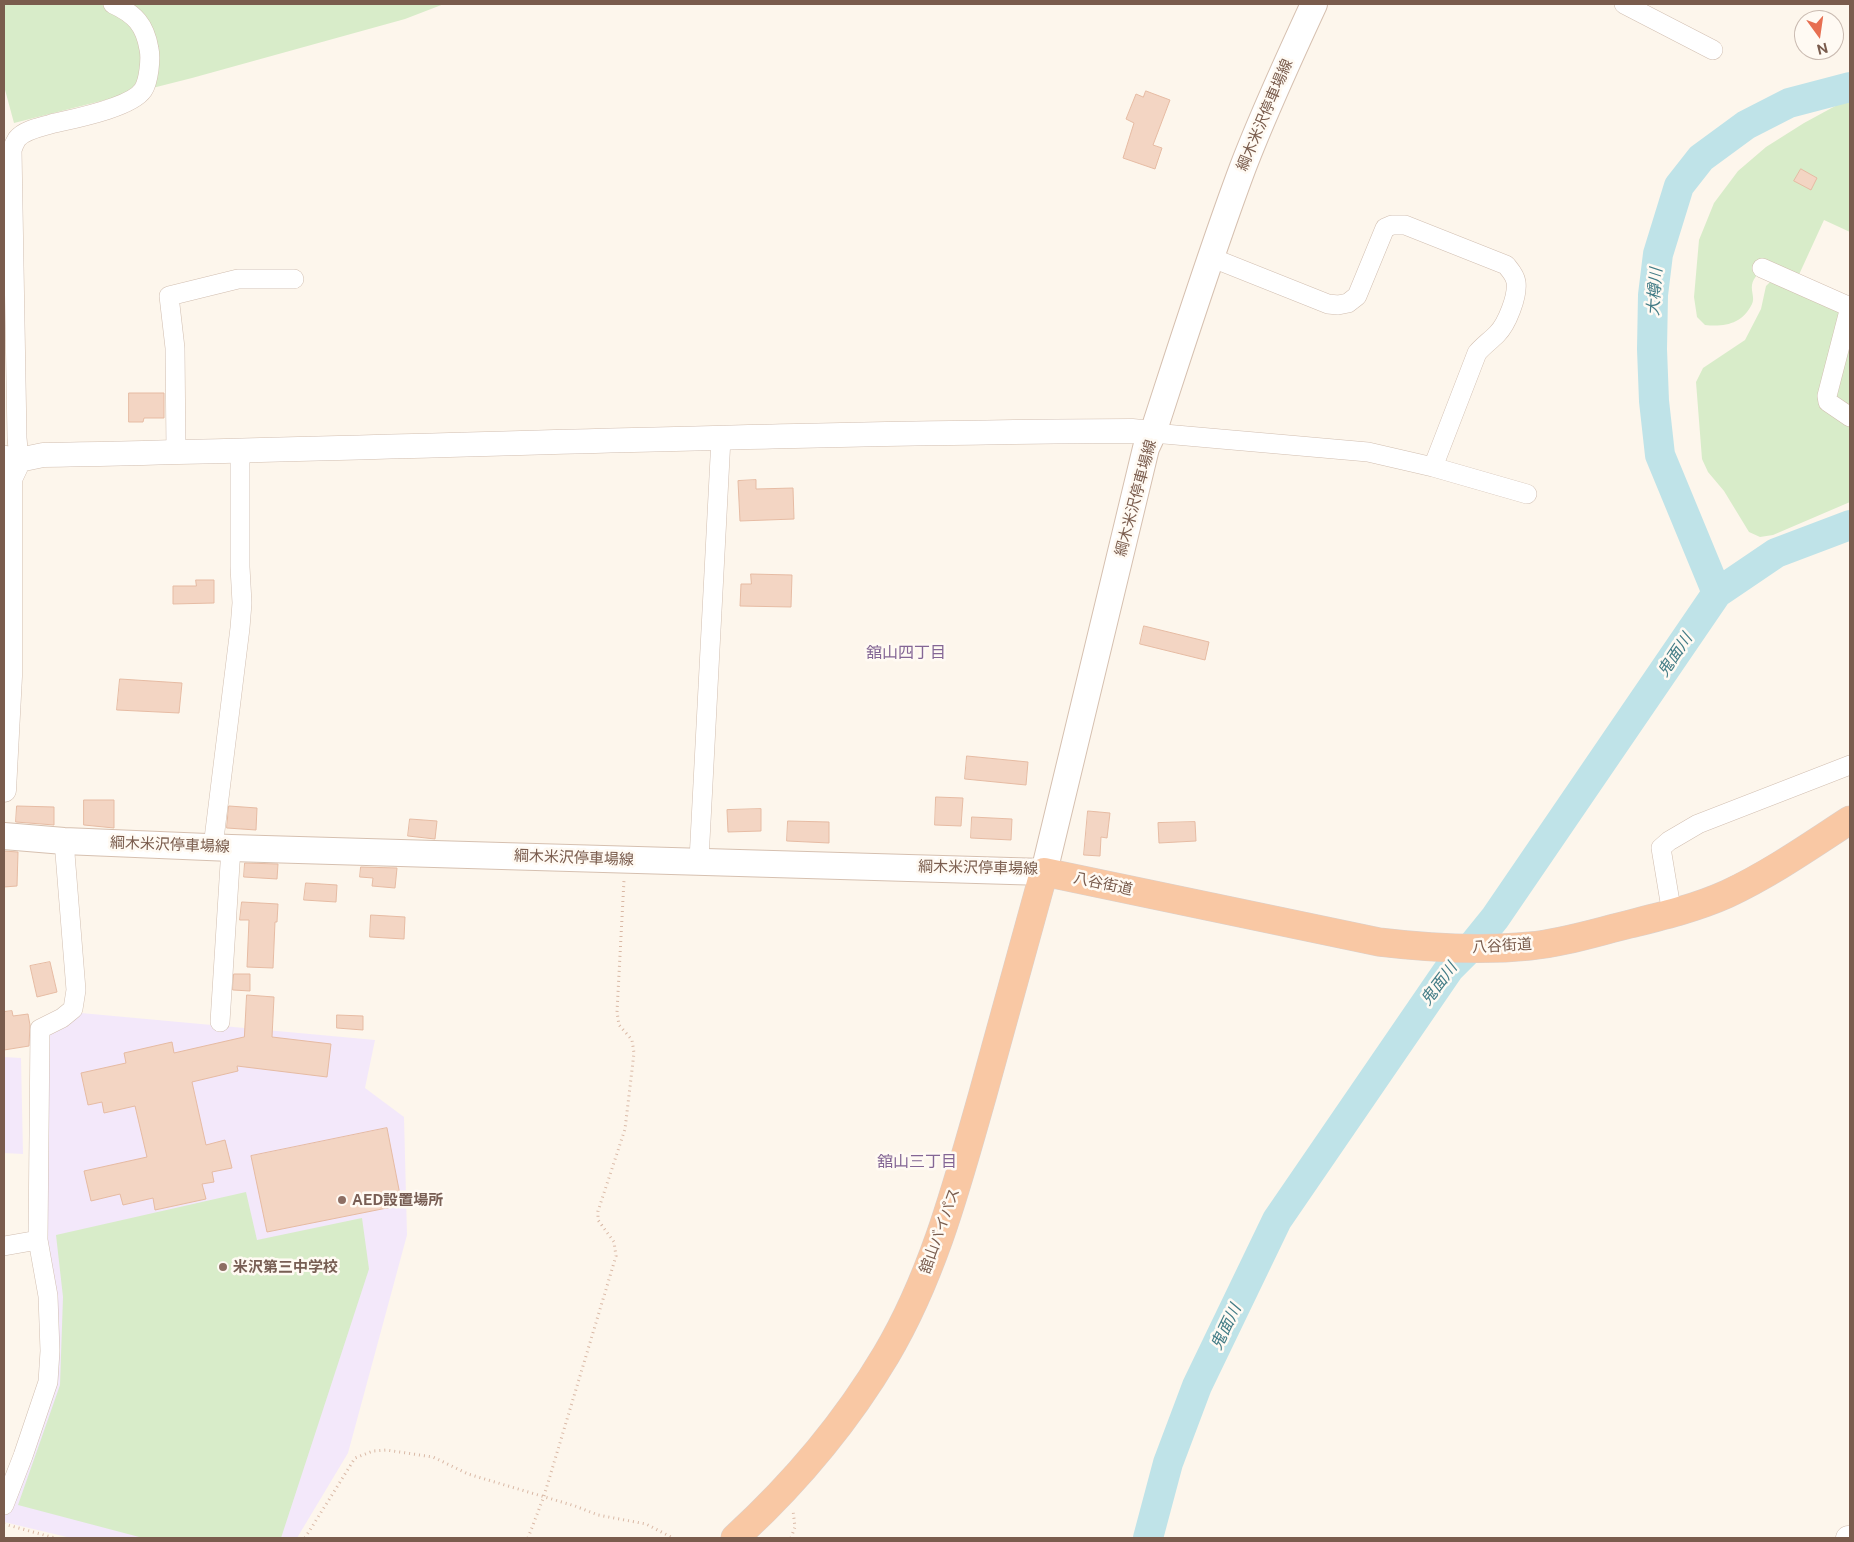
<!DOCTYPE html>
<html>
<head>
<meta charset="utf-8">
<style>
  body { margin:0 }
  #map { position:relative; width:1854px; height:1542px; overflow:hidden; background:#fdf6ec; font-family:"Public Sans",sans-serif }
  canvas { display:block }
  .frame { position:absolute; inset:0; border:5px solid #7a5c4d; pointer-events:none }
  .north { position:absolute; left:1794px; top:10px; width:50px; height:50px; box-sizing:border-box; background:#fffaf3; border:1px solid #cabbb1; border-radius:50%; rotate:166deg; font-size:14px; font-weight:700; line-height:20px; text-align:center; color:#7a5c4d }
  .north::after { content:''; display:block; margin:auto; width:18px; height:22px; background:#e76f51; clip-path:polygon(50% 0,100% 100%,50% 72%,0 100%) }
</style>
</head>
<body>
<div id="map">
<canvas width="1854" height="1542"></canvas>
<div class="frame"></div>
<div class="north">N</div>
</div>
<script>
const ctx = document.querySelector('canvas').getContext('2d');
ctx.lineJoin = 'round';
function fillPath(path, color) {
  ctx.fillStyle = color;
  ctx.fill(path, 'evenodd');
}
function stroke(path, color, width, dash) {
  ctx.strokeStyle = color;
  ctx.lineWidth = width;
  ctx.lineCap = dash ? 'butt' : 'round';
  ctx.setLineDash(dash || []);
  ctx.stroke(path);
}
function label(font, color, halo, rows, align = 'center') {
  ctx.font = font + ' "Public Sans","Noto Sans JP",sans-serif';
  ctx.lineWidth = 5;
  ctx.setLineDash([]);
  ctx.textBaseline = 'middle';
  ctx.strokeStyle = halo;
  ctx.fillStyle = color;
  for (const [text, x, y, turn = 0] of rows) {
    ctx.save();
    ctx.translate(x, y);
    ctx.rotate((+turn || 0) * Math.PI / 180);
    ctx.textAlign = isNaN(turn) ? turn : align;
    if (halo) ctx.strokeText(text, 0, 0);
    ctx.fillText(text, 0, 0);
    ctx.restore();
  }
}
const education = new Path2D(`
  M81 1013 375 1040 365 1088 404 1117 407 1235 348 1453 297 1538H71L4 1522V1510L49 1384 42 1237 43 1033Z
  M4 1057 21 1058 23 1154 4 1153Z`);
const green = new Path2D(`
  M4 4H444L405 19 192 78 14 123 4 86Z
  M1850 98V232L1824 220 1797 279 1766 267C1761 272 1753 277 1752 285 1751 292 1755 298 1752 304 1742 324 1725 327 1705 325L1697 317 1694 297 1699 240 1714 203 1738 171 1766 147 1804 123Z
  M1771 281 1850 315V502L1773 535 1760 537 1749 532 1724 491 1708 472 1702 459 1696 382 1703 368 1745 340 1761 309 1766 286Z
  M246 1192 257 1240 362 1218 369 1269 281 1538H143L18 1505 60 1385 63 1297 56 1235Z`);
const river = new Path2D(`
  M1717 593 1660 455 1654 401 1652 349 1653 295 1658 254 1679 186 1701 158 1746 125 1789 103 1850 87
  M1148 1538 1168 1463 1197 1386 1277 1220 1449 969 1474 944 1495 918 1717 593 1776 553 1850 525`);
const building = new Path2D(`
  M1146 91 1170 100 1153 145 1162 148 1155 169 1123 158 1134 123 1126 119 1136 94 1143 97Z
  M1801 169 1817 178 1811 190 1794 181Z
  M129 393H164V418H144L143 422H129Z
  M756 480V489L793 488 794 519 740 521 738 481Z
  M751 574 792 575 791 607 740 606 741 584H751Z
  M196 580H214V603L173 604V586H196Z
  M1144 626 1209 642 1205 660 1140 644Z
  M120 679 182 683 179 713 117 710Z
  M967 756 1028 762 1026 785 965 779Z
  M936 797 963 798 961 826 935 825Z
  M84 800H114V828L84 825Z
  M17 806 54 807V825L16 822Z
  M229 806 257 808 256 830 227 828Z
  M761 809V831L728 832 727 810Z
  M1088 811 1110 813 1107 838 1101 837 1100 856 1084 855Z
  M972 817 1012 819 1011 840 971 838Z
  M410 819 437 821 435 839 408 836Z
  M788 821 829 822V843L787 841Z
  M1195 822 1196 841 1159 843 1158 823Z
  M4 851 18 852 17 886 4 887Z
  M245 863 278 864 277 879 244 877Z
  M361 867 397 868 395 888 372 886 373 878 360 877Z
  M306 883 337 885 336 902 304 900Z
  M242 902 278 904 277 922H275L273 968 247 967 249 920H240Z
  M371 915 405 917 404 939 370 937Z
  M50 962 57 992 37 997 30 966Z
  M234 974H250V991L233 990Z
  M247 995 274 997 272 1037 331 1044 327 1077 237 1066 238 1071 192 1082 206 1145 225 1140 232 1168 212 1172 214 1182 202 1184 206 1199 155 1210 153 1198 123 1205 120 1194 91 1201 84 1171 147 1157 135 1106 104 1113 102 1102 88 1105 81 1073 126 1063 124 1053 172 1042 174 1053 244 1037Z
  M12 1011 13 1016 28 1014 30 1025 29 1046 4 1050V1012Z
  M337 1015 363 1016V1030L337 1028Z
  M387 1128 402 1205 267 1232 251 1156Z`);
const path = new Path2D(`
  M4 1524 55 1538
  M305 1538 355 1458 373 1451 386 1450 433 1457 468 1474 575 1506 598 1515 646 1524 673 1538
  M528 1538 544 1496 616 1256 614 1242 598 1220V1211L625 1129 634 1053 632 1040 619 1025 617 1012 624 880
  M791 1538 795 1527 793 1510`);
const minor = new Path2D(`
  M1624 4 1713 50
  M1210 257 1328 304 1338 305 1348 303 1357 296 1385 228 1392 225H1405L1506 265C1510 270 1515 275 1516 282 1518 296 1507 324 1497 334 1490 341 1483 346 1477 353L1433 467
  M1762 268 1850 307
  M1850 307 1827 396 1828 402 1850 417
  M1153 433 1368 452 1433 467 1527 494
  M176 452 175 348 169 296 238 279H294
  M4 455 19 460 17 438 12 150C13 147 15 142 17 139 24 130 41 127 51 124 72 119 131 108 143 90 149 81 151 58 149 49 145 25 135 14 113 4
  M213 847 240 628 242 603 240 567V452
  M699 860 721 438
  M1672 914 1661 848 1669 841 1698 824 1850 765
  M220 1022 231 848
  M4 1246 38 1240
  M4 1505 23 1456 48 1382 50 1351 48 1296 38 1240 40 1029 62 1018 73 1009 76 990 64 841`);
const tertiary = new Path2D(`
  M4 790 10 676V479L19 460 43 455C406 448 769 433 1132 431L1153 433
  M1848 1538H1850`);
const secondary = new Path2D(`
  M4 836 64 841 231 848 1044 872 1146 448 1153 433C1182 344 1210 255 1243 167 1264 112 1289 58 1314 4`);
const trunk = new Path2D(`
  M735 1538C794 1484 845 1424 886 1355 933 1276 957 1185 982 1097 1002 1022 1023 947 1044 872L1379 942C1429 948 1480 951 1530 946 1563 943 1597 932 1630 924 1662 916 1696 908 1727 894 1770 874 1810 846 1850 820`);
const markers = [
  [342,1200,5,"#8d6e63"],
  [223,1267,5,"#8d6e63"]
];
const streetNames = [
  ["綱木米沢停車場線",1265,115,-67],
  ["綱木米沢停車場線",1136,498,-75],
  ["綱木米沢停車場線",170,845,2],
  ["綱木米沢停車場線",574,858,2],
  ["綱木米沢停車場線",978,868,1],
  ["八谷街道",1103,884,12],
  ["八谷街道",1502,946,-3],
  ["舘山バイパス",940,1231,-70]
];
const educationNames = [
  ["AED設置場所",352,1200],
  ["米沢第三中学校",233,1267]
];
const waterNames = [
  ["大樽川",1655,292,-86],
  ["鬼面川",1675,655,-56],
  ["鬼面川",1439,984,-53],
  ["鬼面川",1226,1327,-64]
];
const neighbourhoodNames = [
  ["舘山四丁目",906,653],
  ["舘山三丁目",917,1162]
];
fillPath(education, '#f3e8fa');
fillPath(green, '#d8ecc9');
stroke(river, '#bfe3e8', 30);
fillPath(building, '#f3d5c3');
stroke(building, '#e6bba3', 1);
stroke(minor, '#d1beb0', 20);
stroke(tertiary, '#d1beb0', 25);
stroke(secondary, '#d6c0b0', 28);
stroke(trunk, '#dad1cd', 29);
stroke(path, '#d9b8a5', 3, [1, 4]);
stroke(minor, '#fff', 19);
stroke(tertiary, '#fff', 24);
stroke(secondary, '#fff', 26);
stroke(trunk, '#f9c8a4', 28);
for (const [x, y, r, color] of markers) {
  const dot = new Path2D();
  dot.arc(x, y, r, 0, 2 * Math.PI);
  ctx.fillStyle = color;
  ctx.fill(dot);
  stroke(dot, '#fffaf3', 2);
}
label('15px', '#7a5c4d', '#fffaf3', streetNames);
label('bold 15px', '#785e54', '#fffaf3', educationNames, 'left');
label('italic 16px', '#437c86', '#fffaf3', waterNames);
label('16px', '#846695', '#fffaf3', neighbourhoodNames);
</script>
</body>
</html>
